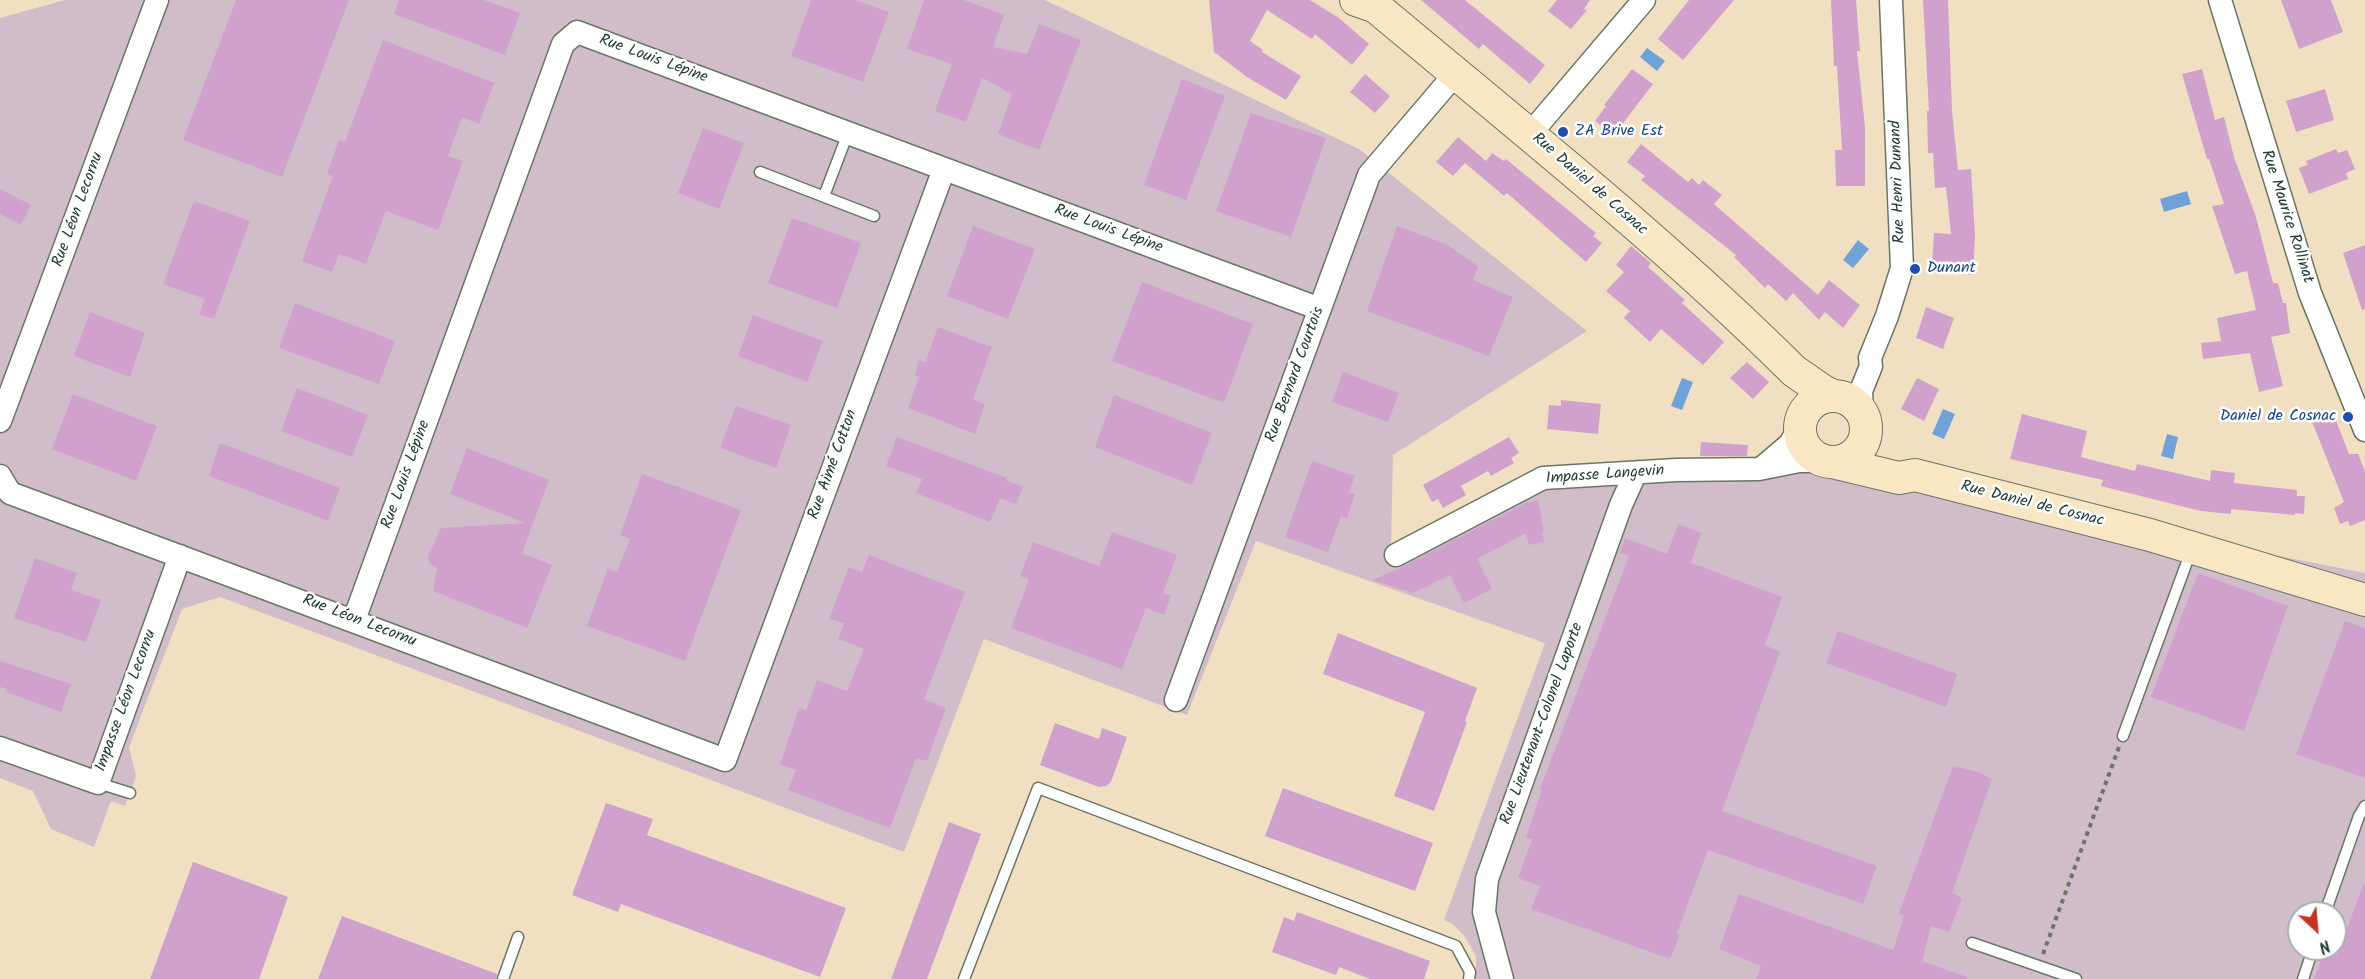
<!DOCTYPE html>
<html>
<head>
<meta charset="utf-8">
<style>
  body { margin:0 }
  #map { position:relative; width:2365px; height:979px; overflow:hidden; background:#f0e0c1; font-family:Kalam,sans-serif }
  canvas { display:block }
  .north { position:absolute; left:2287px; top:901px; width:60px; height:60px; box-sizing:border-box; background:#fff; border:2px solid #a5b1ae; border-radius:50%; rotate:154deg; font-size:16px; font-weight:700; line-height:24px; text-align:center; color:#1f3d34 }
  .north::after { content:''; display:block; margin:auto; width:21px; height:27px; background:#c8321e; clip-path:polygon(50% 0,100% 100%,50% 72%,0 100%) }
</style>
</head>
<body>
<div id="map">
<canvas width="2365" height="979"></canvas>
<div class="north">N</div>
</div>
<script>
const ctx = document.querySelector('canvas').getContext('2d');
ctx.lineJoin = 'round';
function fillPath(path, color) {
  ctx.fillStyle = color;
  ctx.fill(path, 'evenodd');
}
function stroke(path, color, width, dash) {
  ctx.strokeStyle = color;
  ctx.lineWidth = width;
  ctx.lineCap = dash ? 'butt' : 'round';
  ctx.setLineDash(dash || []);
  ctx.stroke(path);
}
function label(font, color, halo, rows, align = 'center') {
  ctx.font = font + ' Kalam,sans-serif';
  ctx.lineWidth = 5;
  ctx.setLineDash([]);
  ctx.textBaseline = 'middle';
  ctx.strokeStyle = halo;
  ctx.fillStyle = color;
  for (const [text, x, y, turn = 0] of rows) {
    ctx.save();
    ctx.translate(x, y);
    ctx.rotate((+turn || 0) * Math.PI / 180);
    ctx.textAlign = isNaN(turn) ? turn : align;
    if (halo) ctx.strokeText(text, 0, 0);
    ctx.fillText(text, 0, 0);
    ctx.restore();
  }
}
const industrial = new Path2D(`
  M65 0H1045L1359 149 1587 331 1393 455 1391 548 1535 471 1824 466 2365 573V979H1476V956L1465 937 1454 925 1444 920 1545 643 1256 541 1187 715 984 639 904 852 220 597 182 609 129 747 136 776 125 806 111 801 94 847 51 829 33 791 0 778V18ZM2299 913H2335V949H2299Z`);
const water = new Path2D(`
  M1647 48 1665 61 1657 71 1640 57Z
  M2187 191 2191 204 2164 212 2160 199Z
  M1858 240 1869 249 1853 268 1843 260Z
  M1682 378 1693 382 1682 410 1671 406Z
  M1943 409 1955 414 1944 439 1932 434Z
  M2167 434 2178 437 2173 459 2161 456Z`);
const building = new Path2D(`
  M236 0H349L282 177 183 140Z
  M399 0H484L520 13 505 55 394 14Z
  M811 0H855L889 12 863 82 791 56Z
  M924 0H964L1004 15 993 47 1027 54 1039 24 1081 40 1039 150 998 134 1012 94 982 78 966 122 935 111 952 64 907 49Z
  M1209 0H1310L1339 18 1369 44 1352 65 1315 34 1312 39 1267 10 1250 41 1263 50 1262 52 1301 76 1286 100 1247 77 1214 52Z
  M1421 0H1465L1545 65 1530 84 1483 44 1479 49Z
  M1557 0H1590L1584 9 1587 10 1571 29 1548 11Z
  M1689 0H1734L1683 60 1658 39Z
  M1831 0H1856L1860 51H1857L1865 127V186H1836L1835 150H1842L1837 66H1834Z
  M1923 0H1948L1952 111 1958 170 1971 169 1975 236 1973 275 1946 273 1945 266H1932L1934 233 1951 234 1946 187 1935 188 1933 153H1928L1927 111H1929Z
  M2281 0H2331L2343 32 2299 49Z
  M383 40 494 83 479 124 462 117 448 156 463 161 438 230 386 211 366 264 339 254 332 272 302 261 333 176 327 174 339 140 345 142Z
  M1632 69 1653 84 1614 135 1595 121 1606 106 1604 105Z
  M2202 69 2215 120 2224 117 2234 157 2256 217 2273 283H2278L2283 303H2286L2290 333 2271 337 2283 386 2259 392 2250 353 2203 359 2201 343 2221 341 2217 318 2256 310 2247 271 2235 274 2212 206 2224 204 2209 159H2207L2182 74Z
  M1365 74 1390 96 1375 113 1350 92Z
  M1182 79 1225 96 1186 200 1144 185Z
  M2325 89 2334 120 2296 132 2286 101Z
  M1251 113 1326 138 1291 237 1216 211Z
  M703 128 744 143 719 209 678 193Z
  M1458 137 1486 161 1492 153 1504 161 1506 159 1596 233 1593 236 1602 243 1586 262 1507 193 1504 196 1465 163 1453 176 1436 162Z
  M1641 144 1688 182 1692 178 1699 185 1703 180 1722 195 1714 204 1818 295 1829 280 1860 305 1843 328 1825 312 1819 320 1793 293 1786 301 1768 284 1765 288 1734 257 1736 255 1641 180 1645 176 1627 162Z
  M2336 149 2338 153 2347 150 2355 169 2346 173 2348 179 2309 194 2299 168 2308 165 2306 161Z
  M0 189 31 205 21 225 0 214Z
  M194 201 250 221 214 319 199 314 205 299 163 284Z
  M792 218 861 243 837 308 768 283Z
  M973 226 1035 249 1008 319 947 296Z
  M1397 226 1446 244 1478 266 1473 280 1513 297 1489 356 1367 311Z
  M2365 245V309L2362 310 2343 253Z
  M1631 246 1651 263 1648 267 1685 300 1682 303 1724 342 1703 365 1661 329 1650 342 1624 318 1630 311 1606 291 1624 272 1616 265Z
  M1142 282 1253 324 1224 403 1112 361Z
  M295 303 395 341 379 384 279 348Z
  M1926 307 1954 318 1943 349 1916 338Z
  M90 312 145 333 130 377 74 356Z
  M753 315 823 341 807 382 738 356Z
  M938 327 992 347 973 399 985 404 975 434 908 408 919 377 915 375 919 360 925 363Z
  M1747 362 1769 382 1753 399 1730 378Z
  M1343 372 1399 393 1388 422 1332 402Z
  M1917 378 1939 389 1924 421 1901 409Z
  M297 388 368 415 352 457 281 431Z
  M73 394 157 426 136 481 52 449Z
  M1114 395 1212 433 1192 485 1095 447Z
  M1561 400 1601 404 1598 434 1547 429 1549 405 1561 406Z
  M736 406 791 425 776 468 720 448Z
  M2332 410 2349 454H2358L2365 471V520L2350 526 2348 521 2340 524 2334 508 2344 502 2311 419Z
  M2022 414 2087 431 2081 457 2135 471 2137 464 2210 481 2211 470 2235 473 2234 483 2297 490V496H2305L2304 514 2295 513V515L2231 509V514L2201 511 2101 486 2103 480 2010 459Z
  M897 437 1007 478 1006 480 1023 487 1016 504 1000 498 990 522 916 493 922 479 886 466Z
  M1509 437 1519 453 1511 458 1514 463 1491 476 1488 471 1461 486 1466 495 1443 508 1438 499 1432 502 1423 485Z
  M1701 442 1748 445 1747 456H1700Z
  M220 443 340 488 328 521 209 476Z
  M467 448 549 480 522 553 552 565 527 628 433 591 437 568 429 563 428 556 441 528 525 523 450 494Z
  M1312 461 1355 476 1349 492 1355 494 1347 518 1341 516 1328 552 1285 537Z
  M642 474 741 510 685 661 587 626 608 568 617 572 630 539 620 535Z
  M1538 500 1544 531H1542L1544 542 1529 545 1526 533 1477 559 1492 589 1464 603 1450 575 1413 593 1372 580 1402 567 1525 503Z
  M1678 524 1701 533 1691 563 1782 597 1765 645 1780 652 1722 811 1877 866 1863 904 1708 850 1677 933 1680 935 1670 959 1531 909 1540 886 1518 878 1532 839 1526 837 1542 790 1540 789 1629 556 1620 553 1625 538 1667 554Z
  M1112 532 1177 555 1163 593 1171 596 1164 615 1146 608 1122 669 1011 628 1029 579 1020 576 1033 542 1099 566Z
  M869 555 965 592 924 699 946 708 927 761 916 758 890 828 788 790 796 770 780 764 799 708 806 711 817 680 847 691 864 649 838 639 844 623 829 619 849 567 862 572Z
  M35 558 77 573 71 590 101 600 86 642 14 618Z
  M2198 573 2288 606 2244 731 2151 697Z
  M2345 621 2365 628V778L2296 754Z
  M1838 631 1957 674 1946 707 1826 663Z
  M1338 633 1477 688 1465 721 1467 722 1434 811 1394 796 1425 712 1323 674Z
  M0 661 71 684 61 712 6 692 7 689 0 687Z
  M1055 723 1099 739 1102 728 1127 737 1111 782 1106 786 1099 787 1040 765Z
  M1953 766 1978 772 1992 779 1952 893 1962 898 1949 932 1931 926 1922 961 1967 977V979H1756L1761 966 1719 949 1739 894 1893 950 1904 916 1899 913Z
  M1283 788 1433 843 1415 891 1265 836Z
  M606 803 653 819 647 835 846 908 820 977 621 904 618 912 572 895Z
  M949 822 981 834 927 979H891Z
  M193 862 288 897 259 979H150Z
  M2363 885 2365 886V979H2314L2324 952 2337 956Z
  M1297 912 1430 961 1424 979H1370L1339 967 1336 975 1272 952 1284 917 1294 921Z
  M342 916 497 974 496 979H318Z`);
const path = new Path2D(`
  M2043 954 2119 747`);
const lane = new Path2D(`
  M760 172 874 216
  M824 196 848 133
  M2123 736 2191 551
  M98 783 130 793
  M2325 913 2359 816 2365 806
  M1972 943 2076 979
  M503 979 518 937
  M964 979 1038 788 1456 946 1470 972 1469 979
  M2303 979 2313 949`);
const street = new Path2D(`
  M2220 0 2310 293 2365 430
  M1530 134 1644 0
  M1862 412 1861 391 1871 366 1870 358 1887 316 1902 268 1891 0
  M0 421 157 0
  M1763 467 1790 444 1799 429
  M0 476 10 493 725 760 944 169
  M1396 555 1543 478 1676 470 1759 469 1799 461H1824
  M354 620 563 44 577 32 1320 309
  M1176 700 1369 175 1456 73
  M0 748 98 783 180 556
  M1502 979 1484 912 1487 879 1621 505 1635 474`);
const secondary = new Path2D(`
  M1356 0 1376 7C1518 126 1663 241 1794 371L1823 391 1833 396
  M1800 429a33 33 0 1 1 66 0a33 33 0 1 1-66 0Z
  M1836 463 1899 478 1915 475 2150 535 2365 600`);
const markers = [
  [1563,132,6,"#1a4fb4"],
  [1915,269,6,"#1a4fb4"],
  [2348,417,6,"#1a4fb4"]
];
const streetNames = [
  ["Rue Louis Lépine",653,60,20],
  ["Rue Henri Dunand",1899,182,-92],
  ["Rue Daniel de Cosnac",1589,185,41],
  ["Rue Léon Lecornu",79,210,-70],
  ["Rue Maurice Rollinat",2286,217,72],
  ["Rue Louis Lépine",1108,230,20],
  ["Rue Bernard Courtois",1296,375,-70],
  ["Rue Aimé Cotton",834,465,-70],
  ["Rue Louis Lépine",407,475,-70],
  ["Impasse Langevin",1605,476,-4],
  ["Rue Daniel de Cosnac",2032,505,14],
  ["Rue Léon Lecornu",359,622,21],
  ["Impasse Léon Lecornu",127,701,-70],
  ["Rue Lieutenant-Colonel Laporte",1543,724,-70]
];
const transitNames = [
  ["ZA Brive Est",1575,132],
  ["Dunant",1927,269],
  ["Daniel de Cosnac",2336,417,"right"]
];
fillPath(industrial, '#d1bdc9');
fillPath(water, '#6fa2db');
fillPath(building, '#d1a1ce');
stroke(lane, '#687665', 13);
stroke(street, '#687665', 25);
stroke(secondary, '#687665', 34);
stroke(path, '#687665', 4, [4.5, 4.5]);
stroke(lane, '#fff', 10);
stroke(street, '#fff', 22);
stroke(secondary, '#f9e7c3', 32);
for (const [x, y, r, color] of markers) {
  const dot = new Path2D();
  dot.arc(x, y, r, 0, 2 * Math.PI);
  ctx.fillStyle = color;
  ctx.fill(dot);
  stroke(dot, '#fff', 2);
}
label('16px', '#1f3d34', '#fff', streetNames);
label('16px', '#164399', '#fff', transitNames, 'left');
</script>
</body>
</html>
